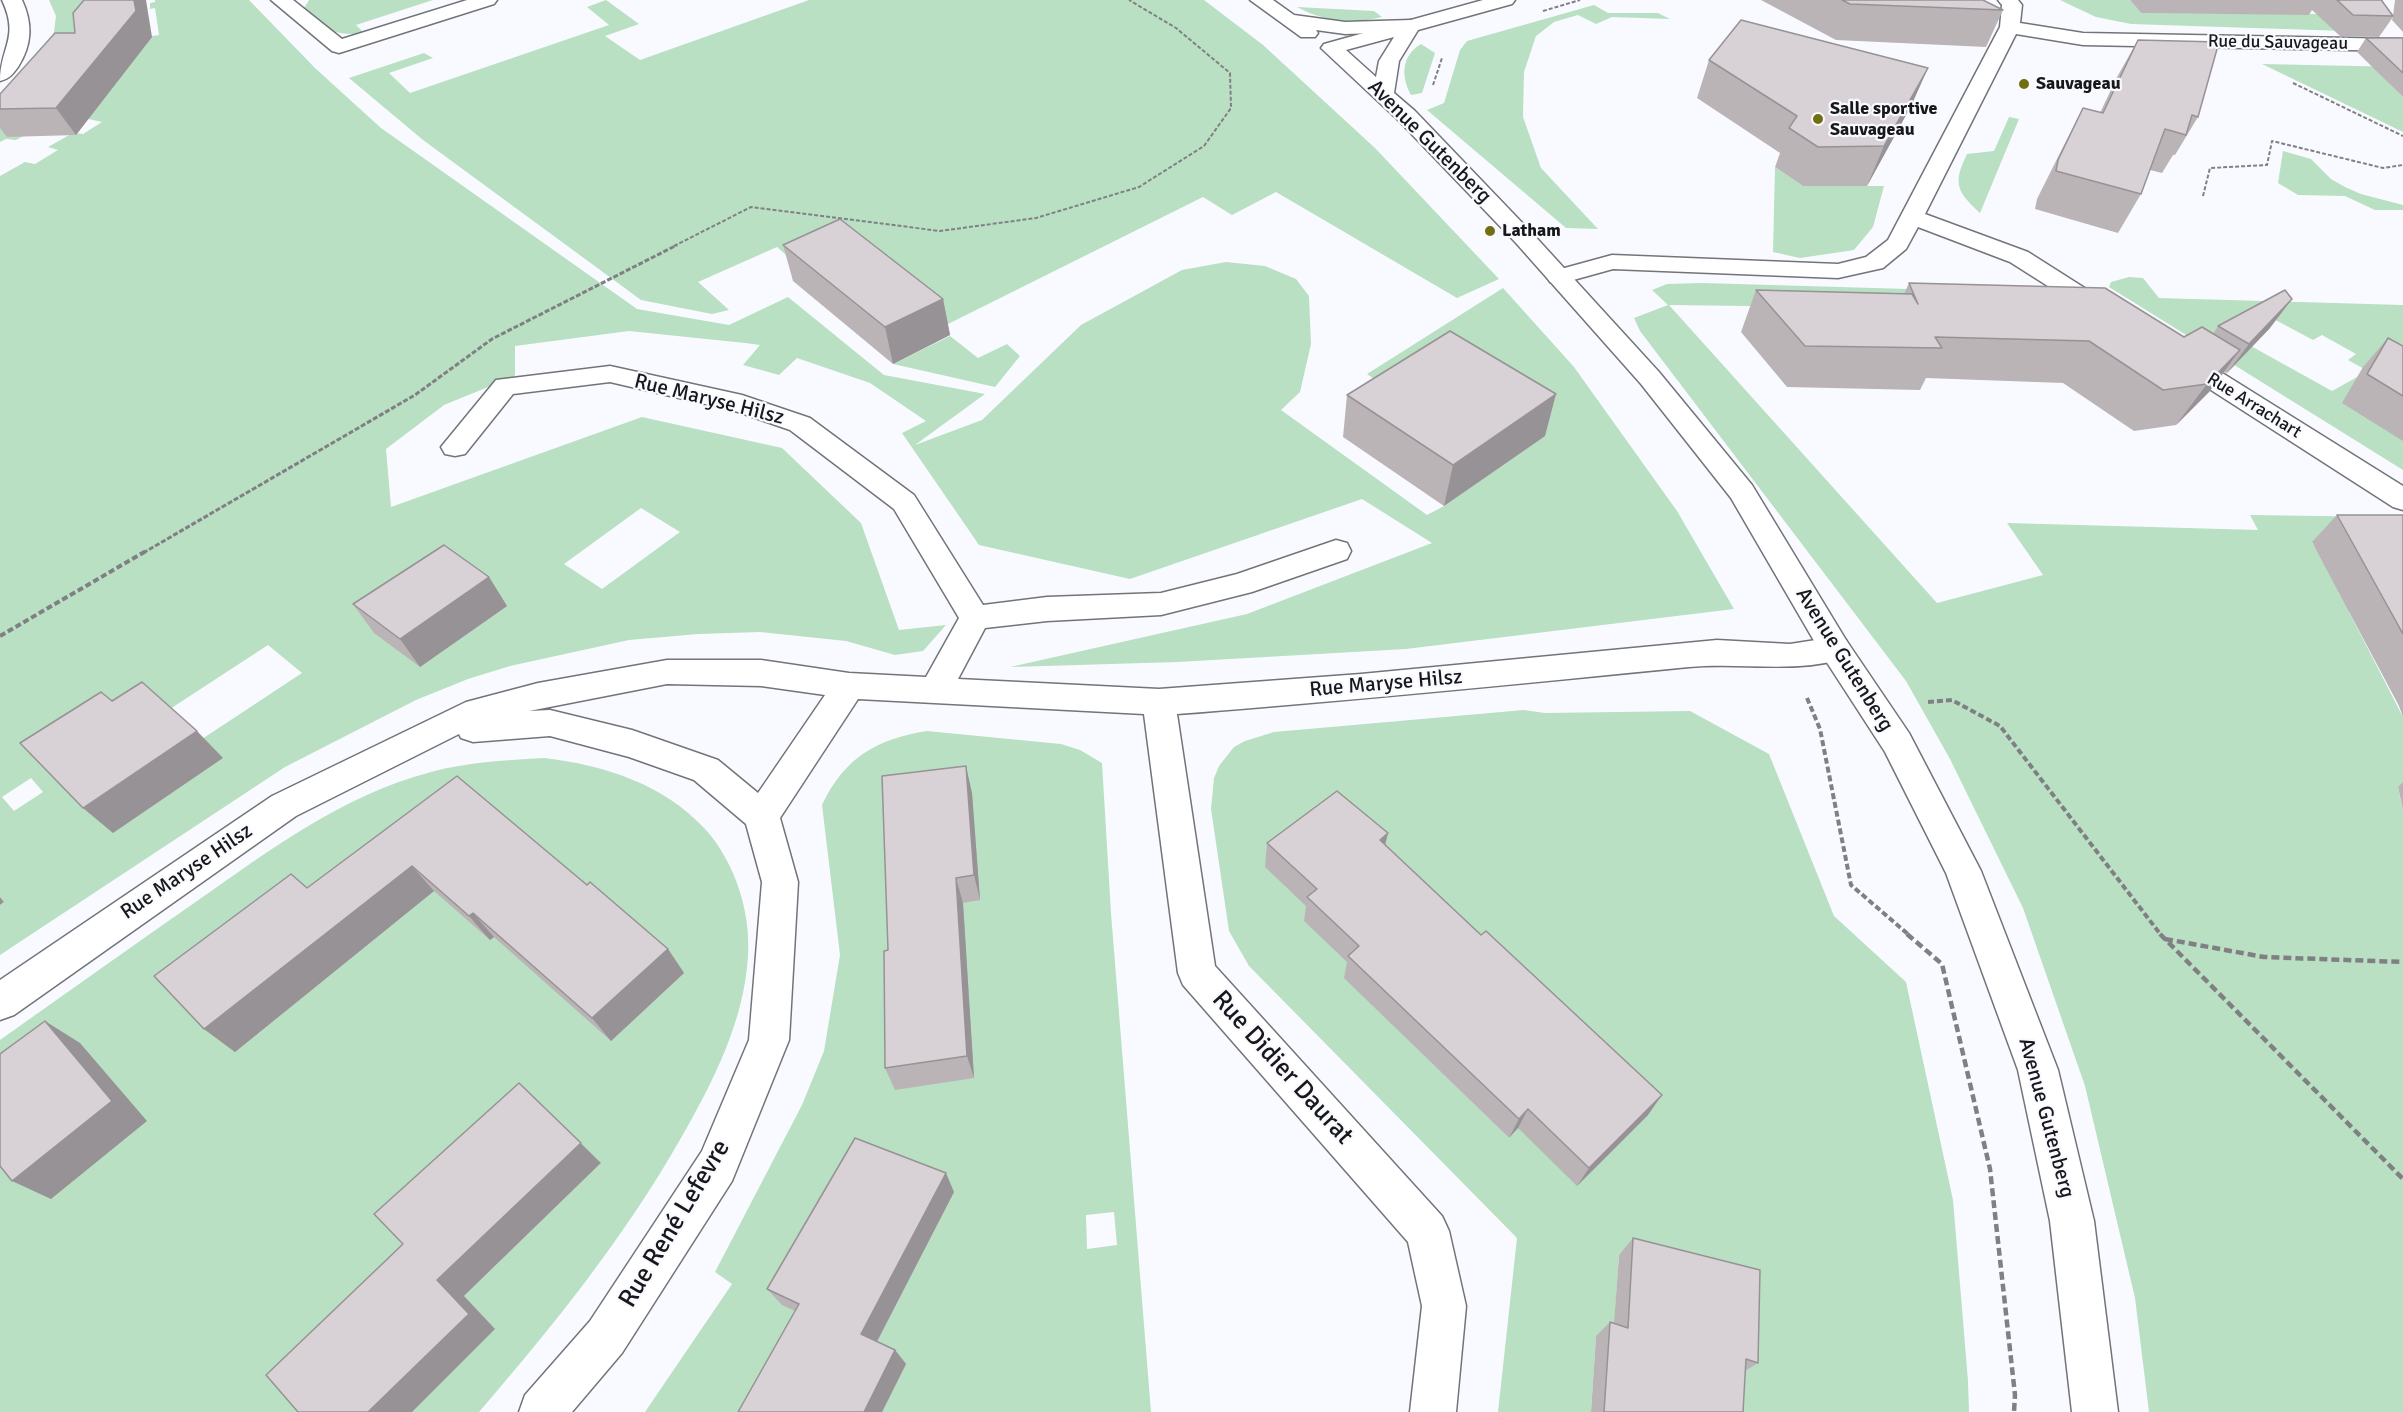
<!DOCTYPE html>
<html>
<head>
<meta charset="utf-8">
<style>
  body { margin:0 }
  canvas { display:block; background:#f9faff }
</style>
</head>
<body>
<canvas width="2403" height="1412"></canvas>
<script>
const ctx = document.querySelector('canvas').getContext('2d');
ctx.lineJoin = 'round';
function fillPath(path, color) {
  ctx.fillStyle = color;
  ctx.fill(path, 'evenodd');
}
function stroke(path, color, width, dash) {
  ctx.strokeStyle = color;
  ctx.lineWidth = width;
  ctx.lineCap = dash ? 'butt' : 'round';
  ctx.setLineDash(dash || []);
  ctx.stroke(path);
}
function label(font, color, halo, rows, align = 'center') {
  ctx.font = font + ' Signika,sans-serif';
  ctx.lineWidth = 4.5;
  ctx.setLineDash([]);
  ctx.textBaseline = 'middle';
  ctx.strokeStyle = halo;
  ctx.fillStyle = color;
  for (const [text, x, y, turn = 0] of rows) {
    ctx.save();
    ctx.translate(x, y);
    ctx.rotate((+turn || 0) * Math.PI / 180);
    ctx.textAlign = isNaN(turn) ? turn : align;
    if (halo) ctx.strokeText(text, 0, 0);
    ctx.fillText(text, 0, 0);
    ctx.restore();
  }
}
const green = new Path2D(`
  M49 0H116L98 43 159 35 155 8 150 9V3L155 2V0H249L315 68 381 128 637 309 729 325 788 297 884 375 985 394 915 445 982 420 1081 325 1182 270 1226 262 1265 266 1296 279 1309 296 1311 344 1300 392 1281 410 1427 515 1444 506 1544 436 1402 399 1367 374 1503 288 1574 367 1677 511 1734 609 1406 649 1178 662 1010 667 1247 614 1432 543 1362 499 1130 579 979 545 902 433 926 421 870 383 797 358 779 375 743 365 760 345 745 343 629 331 515 346V376L444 405 386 449 391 507 642 417 782 448 861 523 899 630 946 625 923 651 895 655 846 641 760 632 698 634 629 640 510 666 468 679 416 700 285 767 0 955V905L4 902 0 897V176L25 162 35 164 58 150 48 147 73 133 83 134 102 122 52 111 39 127 16 140 6 139 0 142V110L53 40 56 16ZM641 508 680 532 602 589 564 564ZM268 645 302 673 202 739 170 709ZM31 778 43 792 14 811 2 797Z
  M309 0H433L356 25 364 33C332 37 327 28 303 10Z
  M606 0 639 24 605 36 640 60 809 0H1204L1263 45 1375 148 1499 279 1457 298 1276 192 1232 215 1203 197 940 328 808 274 777 247 698 282 729 310 712 314 641 300 423 140 349 78 424 53 433 58 389 73 410 93 609 25 587 7Z
  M2060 0H2130L2141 13 2321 14 2345 31 2131 24 2096 17Z
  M1594 5 1608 13H1658L1670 19 1612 17 1596 24 1578 15 1554 22 1536 36 1524 72 1523 117 1541 168 1598 229 1566 228 1427 110 1444 103 1460 50 1467 41Z
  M1297 7 1374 11 1382 17C1352 24 1324 22 1297 7Z
  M1421 44 1435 53 1422 93 1411 95C1401 77 1401 56 1421 44Z
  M2262 64 2403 67 2388 82 2403 97V132Z
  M2009 117 2019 119 1980 213C1956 191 1953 183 1967 154L1994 151Z
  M2283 151 2311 159 2331 179 2345 187 2361 194 2403 205V210H2375L2345 196 2298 195 2278 183Z
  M1775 167 1803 186H1884L1873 227 1854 250 1800 258 1773 252Z
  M2129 277 2143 278 2159 298 2403 305V470L2109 287 2111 282ZM2268 316 2313 340 2322 335 2356 354 2348 360 2368 371 2332 391 2233 336Z
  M1702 283 2012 292 2075 310 1669 305 1937 603 2043 575 2007 523 2258 530 2250 515 2389 517 2312 543 2360 613 2349 612 2403 717V788L2398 787 2403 811V1412H2149L2135 1298 2085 1086 2023 908 1950 759 1906 681 1640 331 1634 318 1668 305 1652 290 1667 284Z
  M950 336 978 358 1007 344 1020 356 995 387 893 364Z
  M1524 710 1545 713 1690 711 1769 754 1834 916 1906 982 1953 1200 1968 1381 1969 1412H1725L1631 1258 1619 1254 1613 1342 1596 1337 1591 1412H1498L1517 1238 1249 966 1229 931 1211 809 1214 778 1219 766 1234 747 1245 741 1274 732ZM1314 913 1518 1128 1509 1138 1395 1027Z
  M927 731 1061 744 1080 750 1102 763 1111 913 1151 1412H882L813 1320 762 1412H645L732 1284 715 1272 802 1105 824 1051 840 955 822 805C845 757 877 739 927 731ZM1114 1212 1117 1245 1087 1249 1086 1215Z
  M544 758C604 765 664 784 706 830 735 863 751 912 748 956 744 1022 713 1082 681 1138 624 1238 554 1325 479 1412H412L464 1296 601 1163 431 1261 321 1412H0V1040C66 993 131 947 197 901 270 850 343 795 431 772 468 762 506 760 544 758Z`);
const pathFar3 = new Path2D(`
  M1543 11 1580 0
  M2293 83 2403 136
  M1433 85 1442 58
  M2203 196 2210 168 2267 165 2272 141 2383 168 2403 165
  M674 246 751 207 940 231 1036 218 1139 187 1204 146 1231 108 1230 73 1176 28 1129 0`);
const pathFar2 = new Path2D(`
  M143 553 415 395 492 339 677 245`);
const pathFar1 = new Path2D(`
  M0 636 146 551
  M1807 698 1820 729 1851 885 1909 935
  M1928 702 1952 700 2000 726 2161 935`);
const path = new Path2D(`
  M1907 934 1942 964 1990 1169 2015 1395 2014 1412
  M2160 934 2403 1179
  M2165 939 2264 957 2403 962`);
const minor = new Path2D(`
  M2 0H22C33 24 32 45 18 67 13 74 9 79 0 81 0 47 20 38 2 0Z
  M271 0H293L342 39 467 0H497L494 4 339 53 332 51Z
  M1998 0H2018L2022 5 2020 23 2083 33 2403 39V51L2083 45 2016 34 1925 214 2028 252 2113 306 2117 311 2113 316 2104 319 2095 316 2010 262 1918 227 1906 249 1883 268 1838 278 1613 269 1559 284 1550 282 1547 277 1550 272 1612 255 1838 264 1866 257 1888 240 2000 27 2002 5Z
  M2178 349 2187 351 2403 486V510L2393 507 2169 363 2165 357 2169 351Z
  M610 366 742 395 810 418 914 495 983 605 1047 597 1161 593 1237 574 1336 540 1347 543 1351 551 1347 559 1252 592 1161 615 1047 621 985 628 958 679 1159 689 1361 674 1717 640 1790 644 1835 637 1846 640 1851 649 1846 658C1794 674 1742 662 1689 667 1518 684 1348 701 1177 714L1215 966 1442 1216 1449 1231 1466 1306 1456 1412H1410L1422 1306 1408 1242 1183 985 1178 973 1144 714 858 699 780 818 798 882 789 1040 732 1181 622 1353 572 1412H519L525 1395 590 1321 702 1151 749 1040 762 882 746 824 694 780 629 757 550 736 473 742 461 738 459 734 296 816 14 1015 0 1020V980L272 796 466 702 538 683 667 660H761L849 673 926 677 959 618 894 509 790 430 735 411 610 382 513 394 465 454 455 456 445 454 441 447 496 380ZM667 684 761 686 825 695 758 793 718 760 632 730 550 710 529 711Z`);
const tertiary = new Path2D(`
  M1250 0H1273L1294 15 1345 22 1411 20 1418 22 1421 26 1418 30 1411 32 1345 34 1316 30 1318 33 1315 37H1301Z`);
const secondary = new Path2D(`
  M1483 0H1515L1512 4 1418 30 1399 61 1394 93 1415 111 1532 233 1659 372 1752 485 1846 640 1909 733 1981 871 2058 1070 2094 1221 2118 1412H2072L2050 1221 2018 1070 1946 873 1885 752 1824 658 1731 498 1641 384 1516 243 1399 121 1321 48 1324 44ZM1394 37 1379 61 1376 77 1346 50Z`);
const wall = new Path2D(`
  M1761 0H1983L2003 10 1986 47 1836 40Z
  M2130 0H2382V1L2393 16 2395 0H2403V32L2392 20 2393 17 2379 37 2340 36 2312 10 2309 15 2141 13Z
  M152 37 76 135 7 137 0 128V94Z
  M2366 38H2403V97L2357 52Z
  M2138 40 2198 117 2175 155H2173L2162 173 2150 170 2141 194 2118 233 2035 209 2037 199 2063 147 2083 108 2100 113 2117 77Z
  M1709 60 1928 68 1911 106 1867 186H1803L1775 167 1780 153 1697 98Z
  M783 245 943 299 950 335 893 364 793 281Z
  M1909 283 2184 337 2213 334 2218 326 2270 328 2227 373 2224 372 2209 392 2176 425 2134 431 2063 383 1926 378 1920 390 1787 387 1741 332 1756 290 1904 294Z
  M2388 338 2403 346V441L2342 403 2363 367Z
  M1347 395 1545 436 1444 506 1343 437Z
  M2337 515H2403V717L2399 706 2312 542Z
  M489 577 507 606 420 667 374 633 353 604Z
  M457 776 587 885 668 949 684 973 611 1041 494 937 490 940 434 891 235 1052 204 1029 307 888Z
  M2403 782V810L2398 787Z
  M972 793 980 900 963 903 974 1078 895 1090 885 1068Z
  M1388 833 1385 844 1648 1115 1577 1186 1518 1128 1509 1138 1344 978 1347 962 1304 921 1306 906 1265 867 1267 843Z
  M954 1192 877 1342 895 1350 906 1364 882 1412H738L795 1311 782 1305 767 1289Z
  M1633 1238 1758 1363 1745 1371 1743 1412H1591L1596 1336 1610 1322 1614 1323 1619 1255Z`);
const shadedWall = new Path2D(`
  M134 0H146L152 37 76 135 56 108Z
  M1928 68 1911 106 1867 186 1884 146Z
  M943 299 950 335 893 364 885 327Z
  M2292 299 2270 328 2227 373 2249 344Z
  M2240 350 2209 392 2176 425 2207 384Z
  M1556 394 1545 436 1444 506 1453 465Z
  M489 577 507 606 420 667 400 639Z
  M197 731 223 758 113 833 83 808Z
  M966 766 972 793 980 900 974 875Z
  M1388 833 1382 857 1380 840Z
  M412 866 434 891 235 1052 204 1029Z
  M956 878 963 903 974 1078 967 1056Z
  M0 897 4 902 0 905Z
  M473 913 494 937 490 940 469 916Z
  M668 949 684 973 611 1041 592 1018Z
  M45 1021 80 1043 147 1121 51 1199 12 1181Z
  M519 1083 601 1163 464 1296 495 1329 412 1412H368L437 1280Z
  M1662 1095 1648 1115 1577 1186 1589 1168Z
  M1528 1109 1518 1128 1509 1138 1519 1119Z
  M946 1173 954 1192 873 1349 861 1334Z
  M895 1350 906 1364 882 1412H864Z`);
const building = new Path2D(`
  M84 0H134L136 11 56 108 0 109V94L55 33H75L73 13Z
  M1842 0H1983L2003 10 1850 4Z
  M2337 0H2382V1L2393 16 2353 15Z
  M1741 20 1928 68 1884 146 1818 147 1789 128 1797 116 1709 60Z
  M2366 38H2403V73Z
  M2138 40 2219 42 2198 117 2192 115 2186 135 2165 129 2141 194 2056 171 2058 160 2083 108 2103 113Z
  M840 219 943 299 885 327 783 245Z
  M1909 283 2105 288 2184 337 2202 327 2240 350 2207 384 2163 390 2089 341 1935 337 1942 348 1805 346 1756 290 1912 294 1918 304Z
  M2285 290 2292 299 2249 344 2218 326Z
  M1450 331 1556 394 1453 465 1347 395Z
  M2388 338 2403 346V396L2367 374Z
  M2337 515H2403V634Z
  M444 545 489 577 400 639 353 604Z
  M142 682 197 731 83 808 20 743 101 692 112 701Z
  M966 766 974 875 956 878 967 1056 885 1068 884 951 888 950 882 776Z
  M457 776 587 885 590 882 668 949 592 1018 473 913 469 916 412 866 204 1029 154 976 291 874 307 888Z
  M1337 791 1388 833 1380 840 1481 935 1486 931 1662 1095 1589 1168 1528 1109 1519 1119 1348 956 1359 946 1307 897 1317 889 1267 843Z
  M45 1021 112 1101 12 1181 0 1166V1054Z
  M519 1083 581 1143 437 1280 469 1314 368 1412H298L266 1375 403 1244 374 1214Z
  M855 1138 946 1173 861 1334 895 1350 864 1412H738L799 1304 767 1289Z
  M1633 1238 1760 1270 1758 1363 1746 1359 1743 1412H1604L1610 1322 1628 1328Z`);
const markers = [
  [2024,84,6,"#706f11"],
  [1818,119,6,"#706f11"],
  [1490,231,6,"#706f11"]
];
const farStreetnames = [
  ["Rue du Sauvageau",2278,43,1],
  ["Rue Arrachart",2254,406,32]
];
const farPoinames = [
  ["Sauvageau",2036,84],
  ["Salle sportive",1830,109],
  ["Sauvageau",1830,130],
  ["Latham",1502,231]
];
const streetNames = [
  ["Avenue Gutenberg",1429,142,45],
  ["Rue Maryse Hilsz",709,400,14],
  ["Avenue Gutenberg",1844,660,58],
  ["Rue Maryse Hilsz",1386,684,-5],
  ["Rue Maryse Hilsz",187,872,-34],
  ["Avenue Gutenberg",2046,1118,75]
];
const nearStreetnames = [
  ["Rue Didier Daurat",1282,1068,48],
  ["Rue René Lefevre",675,1224,-59]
];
fillPath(green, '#b9e0c2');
stroke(minor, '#727479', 3);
stroke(tertiary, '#727479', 3);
stroke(secondary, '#727479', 3);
stroke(pathFar3, '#808084', 2, [4, 2]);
stroke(pathFar2, '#808084', 3, [5, 2]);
stroke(pathFar1, '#808084', 4, [6, 3]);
stroke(path, '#808084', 4.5, [8, 4]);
fillPath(minor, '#fff');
fillPath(tertiary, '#fff');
fillPath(secondary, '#fff');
fillPath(wall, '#bab4b7');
fillPath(shadedWall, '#979295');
fillPath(building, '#d8d1d5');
stroke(building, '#979295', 1.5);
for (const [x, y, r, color] of markers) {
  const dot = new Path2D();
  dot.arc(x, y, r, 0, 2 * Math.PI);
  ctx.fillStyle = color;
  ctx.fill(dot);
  stroke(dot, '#f9faff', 2);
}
label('18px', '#18181a', '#f9faff', farStreetnames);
label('bold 18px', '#18181a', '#f9faff', farPoinames, 'left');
label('21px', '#18181a', '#f9faff', streetNames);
label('26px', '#18181a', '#f9faff', nearStreetnames);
</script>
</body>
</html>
